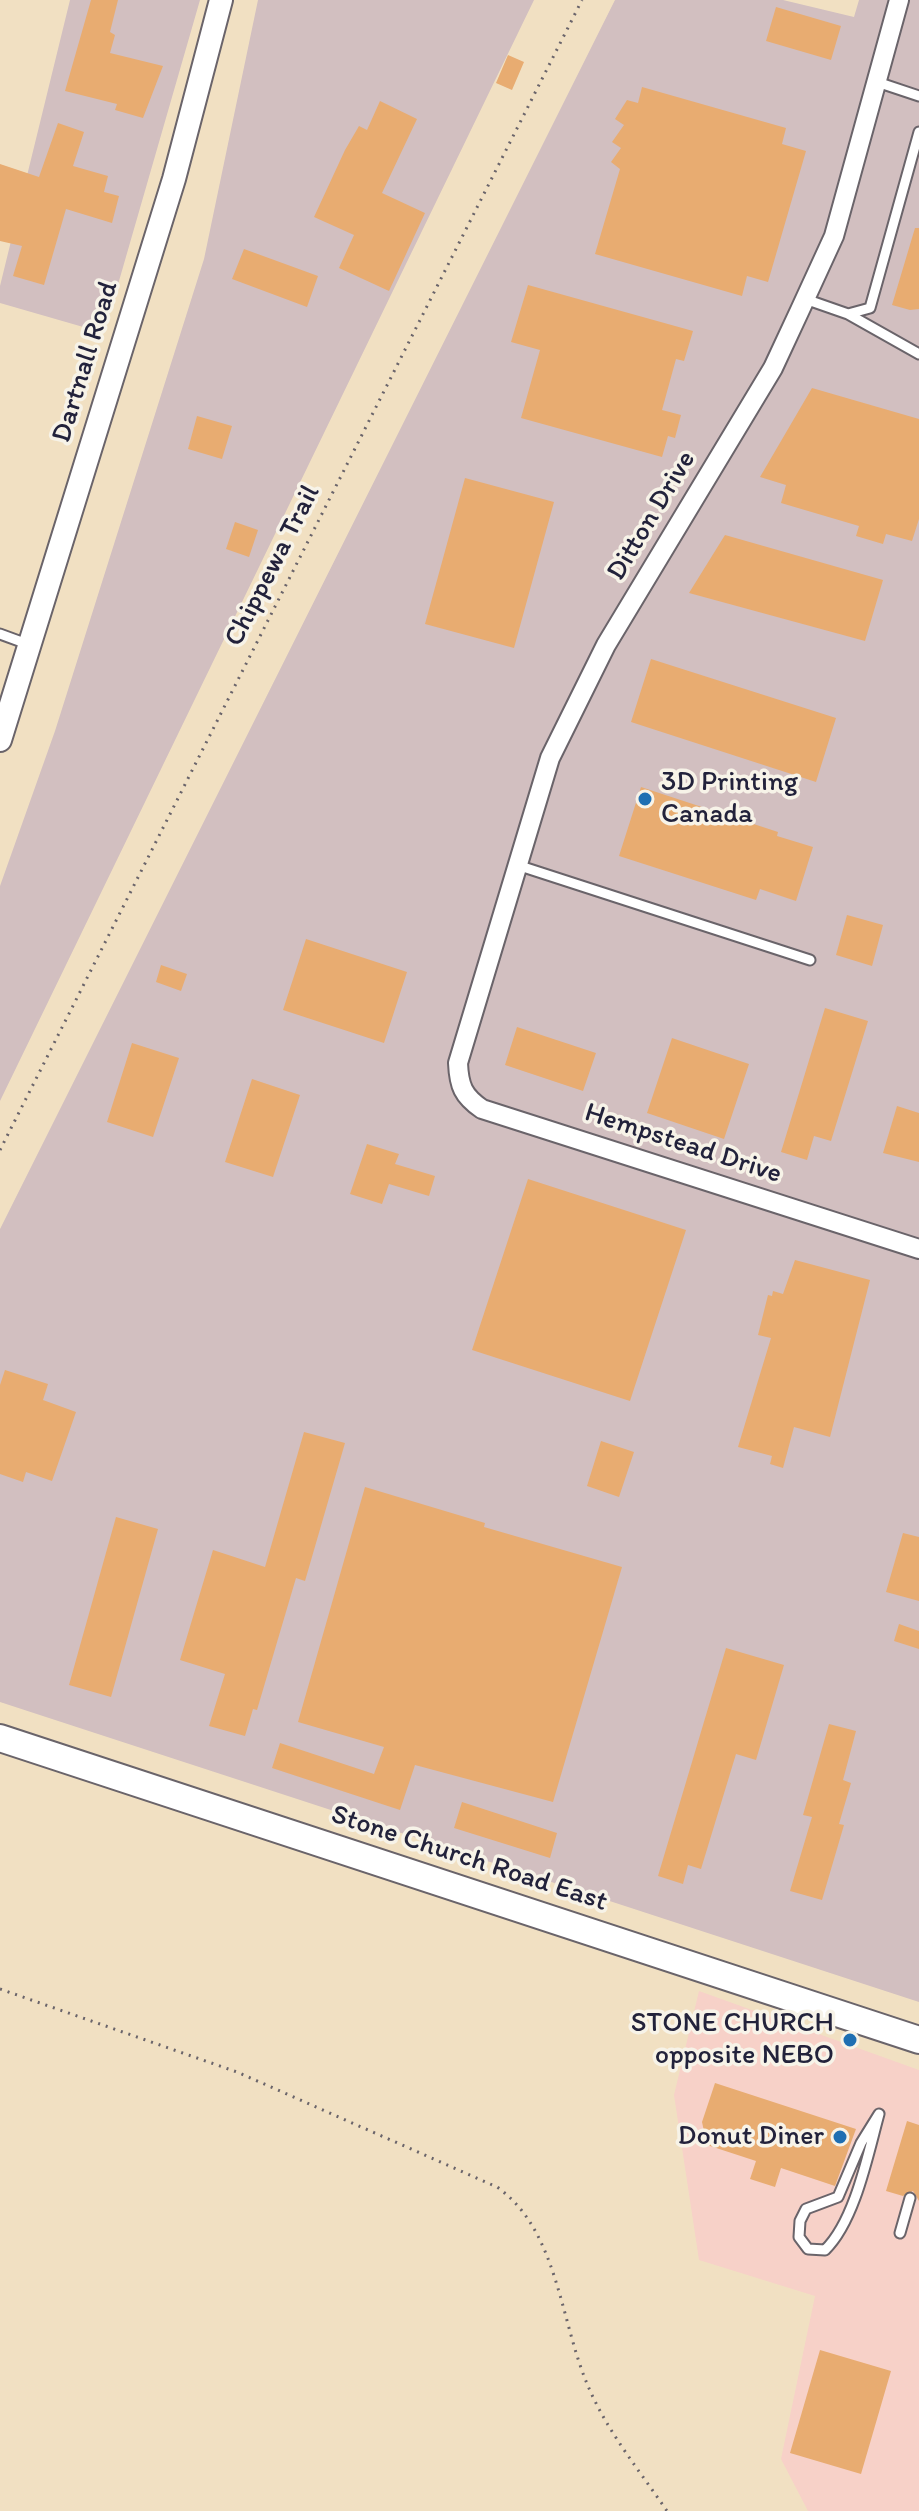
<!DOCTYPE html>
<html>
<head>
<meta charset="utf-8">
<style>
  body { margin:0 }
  canvas { display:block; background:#f1e0c2 }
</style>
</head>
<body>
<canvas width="919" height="2511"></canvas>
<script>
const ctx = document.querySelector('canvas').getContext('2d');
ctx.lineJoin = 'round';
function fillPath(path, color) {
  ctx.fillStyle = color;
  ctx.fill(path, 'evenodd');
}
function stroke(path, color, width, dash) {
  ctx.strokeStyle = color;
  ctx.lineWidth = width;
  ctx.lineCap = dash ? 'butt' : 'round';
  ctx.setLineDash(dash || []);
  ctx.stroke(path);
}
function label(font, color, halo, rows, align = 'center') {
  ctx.font = font + ' Itim,sans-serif';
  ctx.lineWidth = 7;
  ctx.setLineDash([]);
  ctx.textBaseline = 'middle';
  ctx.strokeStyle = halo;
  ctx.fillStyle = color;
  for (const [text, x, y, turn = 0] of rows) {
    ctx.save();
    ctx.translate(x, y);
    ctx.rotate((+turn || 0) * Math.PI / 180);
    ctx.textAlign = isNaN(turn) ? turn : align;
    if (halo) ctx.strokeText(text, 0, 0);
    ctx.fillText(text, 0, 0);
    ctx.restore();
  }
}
const built = new Path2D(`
  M699 1991 919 2070V2511H808L781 2459 815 2296 699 2260 674 2095Z`);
const industrial = new Path2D(`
  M70 0H200L104 333 0 303V286Z
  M258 0H534L0 1101V886L55 731 204 259Z
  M615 0H783L854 17 859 0H919V2002L0 1702V1229Z`);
const building = new Path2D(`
  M91 0H118L110 32 115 35 110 53 163 66 143 118 115 110 117 104 65 91Z
  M776 7 841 26 831 60 766 41Z
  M508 55 524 62 512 90 496 83Z
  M642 87 786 128 782 144 806 151 768 282 747 276 742 296 595 254 620 169 611 162 621 148 612 142 624 125 615 119 627 100 638 103Z
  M380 101 417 119 382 193 425 213 389 291 339 268 354 235 314 217 345 150 359 126 367 130Z
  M58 123 84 132 73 166 108 176 104 192 119 196 112 223 66 209 44 285 13 276 22 246 0 241V164L39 177Z
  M915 228H919V309L910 310 892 305Z
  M244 249 318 276 307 307 232 279Z
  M528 285 693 331 684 361 676 359 662 410 681 415 675 438 668 436 662 457 521 418 540 350 511 342Z
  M812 388 919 419V519L912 541 886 534 883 544 856 536 859 526 781 503 786 485 760 477Z
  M197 416 232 426 222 459 188 449Z
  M465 478 554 502 514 648 425 624Z
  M235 522 258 530 249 557 226 549Z
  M725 535 883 580 865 641 689 593Z
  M651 659 836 718 816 782 631 722Z
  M641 787 778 832 777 836 813 847 796 901 760 889 756 900 619 856Z
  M847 915 883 925 872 966 836 955Z
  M306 939 407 972 384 1043 283 1010Z
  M161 965 187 974 181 991 156 982Z
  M825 1008 868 1021 831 1141 814 1136 807 1160 781 1152Z
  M517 1027 596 1053 583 1091 505 1065Z
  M672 1038 749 1064 724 1139 647 1113Z
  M132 1043 179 1058 153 1137 107 1122Z
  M252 1079 300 1095 273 1177 225 1162Z
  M897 1106 919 1113V1162L883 1153Z
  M367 1144 399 1154 395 1164 435 1176 429 1196 389 1184 382 1204 350 1194Z
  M528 1179 686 1230 630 1401 472 1350Z
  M795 1260 870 1280 830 1437 794 1427 783 1468 770 1464 772 1456 738 1447 771 1338 758 1335 768 1295 772 1296 773 1291 783 1294Z
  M5 1370 48 1384 43 1400 76 1412 52 1481 26 1472 23 1482 0 1474V1385Z
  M304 1432 345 1443 305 1581 296 1578 257 1710 253 1709 245 1736 209 1726 225 1674 180 1660 213 1550 265 1567Z
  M601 1441 634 1452 619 1497 587 1486Z
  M365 1487 485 1523 484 1527 622 1567 553 1802 415 1765 400 1810 272 1768 280 1743 374 1774 384 1747 298 1722Z
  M116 1517 158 1529 111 1697 69 1685Z
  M903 1533 919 1537V1601L886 1592Z
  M899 1624 919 1631V1649L894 1641Z
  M726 1648 784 1665 756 1760 736 1754 701 1869 688 1865 683 1884 658 1876Z
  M829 1724 856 1731 843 1780 851 1783 839 1824 844 1825 822 1900 790 1891 812 1817 803 1815Z
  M462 1802 557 1833 550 1858 454 1828Z
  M715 2083 856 2129 835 2186 781 2168 775 2187 750 2179 756 2161 707 2145 702 2122Z
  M907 2121 919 2125V2201L913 2191 903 2196 886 2191Z
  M820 2350 891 2371 861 2474 790 2453Z`);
const path = new Path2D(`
  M0 1150 582 0
  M0 1989 237 2072 497 2187C558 2230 560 2321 588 2386 607 2431 639 2470 667 2511`);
const service = new Path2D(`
  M877 82 919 96
  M805 299 848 314 870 308 919 132
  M848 314 919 354
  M0 634 30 645
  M517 865 810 960
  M879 2114C868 2154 855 2221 825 2250L808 2249 799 2237 800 2221 806 2209 838 2197 861 2143Z
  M900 2233 910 2198`);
const minor = new Path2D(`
  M899 0 834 236 800 310 773 368 606 645 550 758 458 1063C459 1086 463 1096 482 1109L919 1249`);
const tertiary = new Path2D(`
  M0 740 174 179 221 0`);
const secondary = new Path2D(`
  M0 1738 919 2040`);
const markers = [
  [645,799,8,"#1f6fb2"],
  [850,2040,8,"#1f6fb2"],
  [840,2137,8,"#1f6fb2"]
];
const streetNames = [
  ["Dartnall Road",86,362,-73],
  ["Ditton Drive",652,516,-59],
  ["Chippewa Trail",273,566,-63],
  ["Hempstead Drive",683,1144,18],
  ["Stone Church Road East",469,1859,18]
];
const poiNames = [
  ["3D Printing",661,783,"left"],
  ["Canada",661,815,"left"],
  ["STONE CHURCH",834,2024],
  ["opposite NEBO",834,2056],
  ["Donut Diner",824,2137]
];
fillPath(built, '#f7d1c8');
fillPath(industrial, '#d2bfc0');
fillPath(building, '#e8ac71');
stroke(service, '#6a646a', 13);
stroke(minor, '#6a646a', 22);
stroke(tertiary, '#6a646a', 26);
stroke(secondary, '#6a646a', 30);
stroke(path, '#6a646a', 3, [2, 6]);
stroke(service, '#fff', 9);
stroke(minor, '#fff', 18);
stroke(tertiary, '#fff', 22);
stroke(secondary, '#fff', 26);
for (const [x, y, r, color] of markers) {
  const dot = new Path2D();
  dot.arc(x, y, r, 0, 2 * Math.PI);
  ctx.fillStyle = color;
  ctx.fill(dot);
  stroke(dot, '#f7f3e8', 3);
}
label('28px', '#22223b', '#f7f3e8', streetNames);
label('28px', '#22223b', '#f7f3e8', poiNames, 'right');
</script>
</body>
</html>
